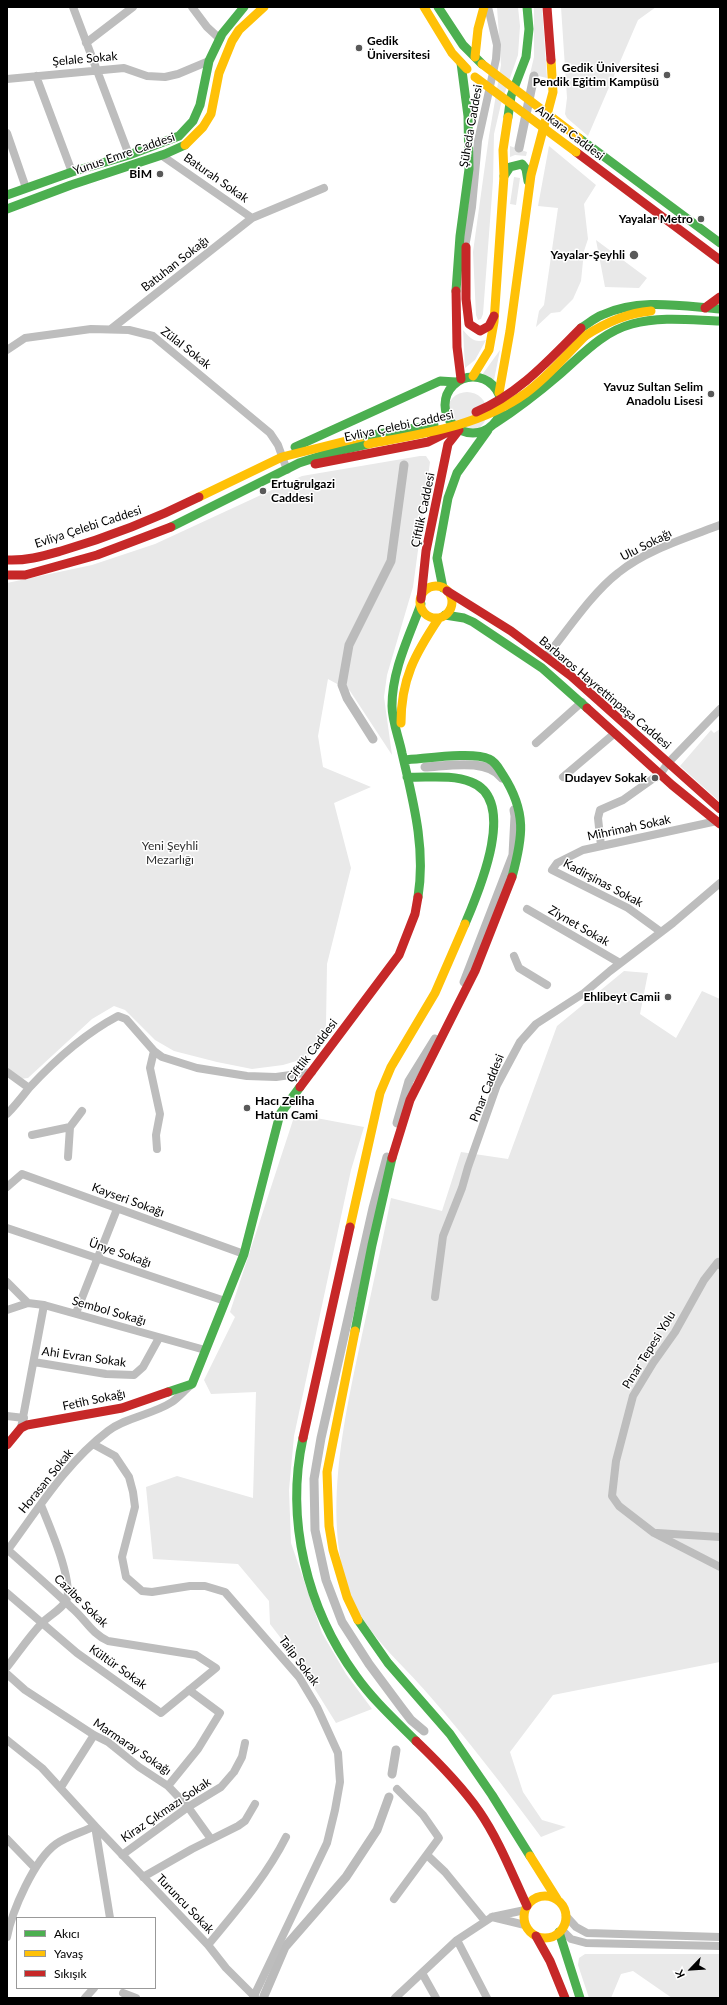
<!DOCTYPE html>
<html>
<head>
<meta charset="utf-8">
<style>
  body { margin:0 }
  #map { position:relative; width:727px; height:2005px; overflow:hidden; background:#fff; font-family:Lato,sans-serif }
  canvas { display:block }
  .frame { position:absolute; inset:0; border:8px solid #000; pointer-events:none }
  .legend { position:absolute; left:16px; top:1917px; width:140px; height:72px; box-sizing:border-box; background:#fff; border:1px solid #999; margin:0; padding:5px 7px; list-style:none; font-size:12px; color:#000 }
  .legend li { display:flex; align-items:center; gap:8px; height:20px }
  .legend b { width:20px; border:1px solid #999 }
  .north { position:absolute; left:671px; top:1949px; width:40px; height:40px; -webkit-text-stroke:3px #fff; paint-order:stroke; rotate:245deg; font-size:11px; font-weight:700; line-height:16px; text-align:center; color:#000 }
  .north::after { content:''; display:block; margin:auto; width:14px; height:18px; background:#000; clip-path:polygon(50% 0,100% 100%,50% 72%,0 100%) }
</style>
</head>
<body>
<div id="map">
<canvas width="727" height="2005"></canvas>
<div class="frame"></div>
<ul class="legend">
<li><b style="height:5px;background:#4caf50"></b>Akıcı</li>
<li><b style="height:5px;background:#ffc107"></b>Yavaş</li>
<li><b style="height:5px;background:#c62828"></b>Sıkışık</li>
</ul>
<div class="north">K</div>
</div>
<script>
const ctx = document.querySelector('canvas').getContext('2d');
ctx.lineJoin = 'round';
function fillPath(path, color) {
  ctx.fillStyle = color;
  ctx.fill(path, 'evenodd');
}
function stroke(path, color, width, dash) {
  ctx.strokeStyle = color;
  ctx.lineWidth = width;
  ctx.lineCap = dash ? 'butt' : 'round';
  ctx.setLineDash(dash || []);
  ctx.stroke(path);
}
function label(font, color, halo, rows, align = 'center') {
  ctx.font = font + ' Lato,sans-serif';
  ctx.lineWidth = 3;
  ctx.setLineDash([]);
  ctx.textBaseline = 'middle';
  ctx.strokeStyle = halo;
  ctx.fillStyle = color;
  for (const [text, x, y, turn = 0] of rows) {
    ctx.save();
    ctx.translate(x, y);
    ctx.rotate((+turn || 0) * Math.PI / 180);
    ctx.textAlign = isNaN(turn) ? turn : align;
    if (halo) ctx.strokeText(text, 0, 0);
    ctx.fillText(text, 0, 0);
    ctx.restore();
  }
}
const green = new Path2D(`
  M497 7H518L520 26 518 55 501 104 494 134 493 181 483 314 481 319 478 320 476 315 473 252 489 136 501 65Z
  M534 7H542L547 78 530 74 534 57Z
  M561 7H656L638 20 588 136 567 118 565 114 567 98Z
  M510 146 527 152 526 156 515 155 510 157Z
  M549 146 596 185 584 204 588 239 584 251 581 281 573 299 560 312 551 313 536 327 539 311 544 305 558 208 538 206Z
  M514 177 520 178 516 205 510 204Z
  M596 240 647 278 639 288 605 287Z
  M463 330C471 339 474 343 486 340L475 360 465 368Z
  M500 350 494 380 482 375Z
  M447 412a20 20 0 1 1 40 0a20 20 0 1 1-40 0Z
  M420 456H426L430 462 413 587 387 675 384 697 392 755 350 691 328 679 318 736 323 767 371 787 334 803 351 868 327 964 326 1025 322 1037 311 1054 303 1059 283 1065 252 1069 217 1062 174 1051 155 1040 125 1010 114 1006 92 1019 28 1078 20 1079 7 1070V583L92 565 155 544 302 476Z
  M720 729V802L680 766 711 730 714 733Z
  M624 971 648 973 640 1014 676 1038 702 991 720 999V1662L553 1695 510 1752 523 1792 542 1820 566 1827 541 1837C505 1788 468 1740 428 1694 404 1666 375 1642 357 1609 317 1531 345 1416 362 1335 372 1289 382 1244 391 1198L442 1211 461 1152 508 1159 557 1026Z
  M295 1114 364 1127 351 1170 294 1436 289 1490 291 1543 322 1633 346 1674 372 1709 336 1723 293 1654 270 1624 269 1601 238 1564 153 1559 146 1487 177 1476 253 1498 256 1392 211 1394 204 1380 235 1317 230 1312Z
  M585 1954H720V1998H672L633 1971 621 1974 611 1998H589L578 1965 579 1958Z`);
const canal = new Path2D(`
  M519 148 534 76
  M373 739 347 698 342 685 349 645 391 561 404 465
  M425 767C448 766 487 758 502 778
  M464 982 513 855 515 816 514 810
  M397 1123 409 1081 435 1039
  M387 1157 373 1208 321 1438 314 1479 315 1530 326 1580 342 1622 369 1664 401 1707 411 1720 424 1731
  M392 1774 396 1750
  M264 1996 285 1947 346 1877 377 1830 389 1797`);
const street = new Path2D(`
  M73 7 129 155
  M192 7 207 27 220 39
  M86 43 133 7
  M36 76 72 172
  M7 79 124 68 147 76 165 77 178 74 209 61
  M7 133 26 188
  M161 155 252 218 324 188
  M464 253 472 207 478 141 496 59 497 45 488 7
  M111 329 252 218
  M7 350 25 338 91 329 129 330 153 336 270 433 278 445 287 470
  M546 657C567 631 592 593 618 573 646 550 686 538 720 525
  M536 743 582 702
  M563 777 615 733
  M601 846 598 818 600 810 623 800 661 773 668 763 720 709
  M527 909 620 963
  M661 932 628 908 552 870 557 863 583 850 717 821
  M514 956 519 968 547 985
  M154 1051 150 1068 160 1114 156 1135 157 1149
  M7 1072 29 1088
  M7 1114C15 1106 22 1097 29 1088 55 1060 84 1034 118 1016L126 1019 154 1051 162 1057 197 1068 247 1076 276 1077 312 1072
  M32 1135 70 1127 82 1111
  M68 1157 70 1127
  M7 1187 22 1174 244 1254
  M7 1228 225 1301
  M720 1265 718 1262 704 1280 675 1332 653 1363 633 1396 616 1461 612 1496 619 1506 654 1533 720 1567
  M7 1282 28 1303
  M435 1297 443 1236 462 1188 468 1167 497 1085 520 1042 536 1024 584 993 610 971 673 923 720 883
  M7 1310 28 1303 44 1305 205 1350
  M76 1313 117 1209
  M34 1362 106 1374 134 1375 143 1367 159 1338
  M7 1416 24 1418
  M21 1428 44 1305
  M93 1444 115 1456 129 1477 133 1492 135 1507 122 1557 126 1577 142 1591 152 1592 190 1586H205L225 1592 299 1677 317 1707 338 1753 340 1782 335 1810 327 1843 253 1998
  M657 1533 720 1537
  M7 1551C38 1509 66 1463 108 1431 126 1417 152 1415 172 1402 178 1398 184 1391 190 1386
  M7 1593 77 1653 161 1713 216 1668 196 1655 108 1641C91 1633 86 1620 72 1608 51 1588 29 1569 8 1550
  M7 1667C18 1653 29 1637 41 1624 48 1616 61 1610 66 1601 75 1583 48 1523 41 1505
  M7 1674 25 1690 94 1735 108 1742 139 1767 168 1786 188 1807 211 1839
  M7 1740 42 1768 95 1826 110 1918
  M168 1786 198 1749 220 1713 189 1690
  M61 1787 94 1735
  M7 1839 35 1868
  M122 1855 188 1807 221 1787 234 1772 242 1757 245 1743
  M427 1855 445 1872 485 1921
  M143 1877 192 1849 238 1826 245 1821 255 1804
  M394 1899 439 1838 423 1815 397 1789
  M525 1910 492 1917 525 1925
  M566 1916 576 1927 587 1933 720 1937
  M562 1930 571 1939 586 1943 720 1946
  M7 1937C12 1911 34 1860 56 1844 67 1836 83 1832 95 1826L208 1945 226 1968 256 1998
  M457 1940 487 1998
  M208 1945C236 1911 266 1877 286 1837
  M422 1973 436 1998
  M123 1993 136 1998
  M85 1998 94 1988
  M395 1998 457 1940 492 1917`);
const fast = new Path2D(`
  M438 7 463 45 482 64
  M508 117 511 96 526 57 529 29 527 7
  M579 138 720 243
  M504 176 510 167 522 164 526 169 528 181
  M7 195 72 172 129 155 179 136 193 121 200 105 209 61 222 34 244 7
  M7 209 71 185 165 154 185 145
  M456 291 460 236 469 169 468 116 461 63
  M581 328C588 324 594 318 602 315 639 298 681 306 720 309
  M445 405a28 28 0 1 1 56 0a28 28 0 1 1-56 0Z
  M494 424C517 409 539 392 560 374 582 355 602 332 632 324 660 316 691 320 720 321
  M295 447 440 381 456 382
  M171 527 299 463 333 452 368 444
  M443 588 437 558 448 498 457 473 488 430
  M445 615 464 618 473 622 542 668 587 708
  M404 760C424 759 473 751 489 759 496 762 499 769 503 775 527 812 523 837 512 877
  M407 777C427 778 451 774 471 782 519 800 478 893 465 924
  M418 897C426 848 413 801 402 753 399 738 392 721 392 706 392 670 409 637 421 604
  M355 1331 372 1245 392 1158
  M168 1392 192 1384 244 1254 280 1114 300 1087
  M303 1438C285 1520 307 1609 356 1676 373 1700 395 1720 416 1741
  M358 1620 388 1663 450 1734 492 1795 530 1856
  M559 1932 580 1998`);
const slow = new Path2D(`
  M424 7 452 53 467 69
  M475 57 478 29 484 7
  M185 145 203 127 211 114 219 73 232 41 239 30 264 7
  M585 336C605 323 626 313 651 311
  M473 376 489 350 494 322 504 176 503 150 508 117
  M499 393 510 331 531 175 553 92 551 60
  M199 497 282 457 366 436
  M420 602a16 16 0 1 1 32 0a16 16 0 1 1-32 0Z
  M401 723C401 679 415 654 439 618
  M350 1227 380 1093 391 1067 435 993 465 924
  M355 1331 327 1472 329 1526 333 1550 347 1597 358 1620
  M530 1856 557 1899
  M524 1917a21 21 0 1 1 42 0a21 21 0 1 1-42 0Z`);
const jam = new Path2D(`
  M547 7 551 60
  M576 152 720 260
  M466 247V299L469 324 480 331 489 326 494 316
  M456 291 457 347 461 379
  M705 308 720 297
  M315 464 428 442 456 428
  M7 560C26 561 43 556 61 551 109 537 155 519 199 497
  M7 575H25L97 555 171 527
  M447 591 511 631 571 676 720 809
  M421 599 426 551 448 444 459 430
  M587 708 672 785 720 824
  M300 1087 399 955 415 914 418 897
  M392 1158 410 1100 475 971 512 877
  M303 1438 350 1227
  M7 1445 21 1428 27 1425 122 1408 168 1392
  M416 1741C438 1762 461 1785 479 1811 499 1840 512 1874 527 1906
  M536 1936 550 1961 565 1998`);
const fastBridge = new Path2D(`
  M366 436 434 425`);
const slowBridge = new Path2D(`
  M482 64 579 138
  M475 77 576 152
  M368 444C422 434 480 426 526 393 548 377 566 355 585 336`);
const jamBridge = new Path2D(`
  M476 412C519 394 549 360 581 328`);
const markers = [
  [359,48,4,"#595959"],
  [667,75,4,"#595959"],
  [160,174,4,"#595959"],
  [701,219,4,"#595959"],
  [634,255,5,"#595959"],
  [711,394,4,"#595959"],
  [263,491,4,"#595959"],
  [655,778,4,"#595959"],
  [668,997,4,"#595959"],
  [247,1108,4,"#595959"]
];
const poiNames = [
  ["Gedik",367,41,"left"],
  ["Üniversitesi",367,55,"left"],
  ["Gedik Üniversitesi",659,68],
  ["Pendik Eğitim Kampüsü",659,82],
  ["BİM",152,174],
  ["Yayalar Metro",693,219],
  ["Yayalar-Şeyhli",625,255],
  ["Yavuz Sultan Selim",703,387],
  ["Anadolu Lisesi",703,401],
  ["Ertuğrulgazi",271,484,"left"],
  ["Caddesi",271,498,"left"],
  ["Dudayev Sokak",647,778],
  ["Ehlibeyt Camii",660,997],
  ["Hacı Zeliha",255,1101,"left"],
  ["Hatun Cami",255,1115,"left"]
];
const streetNames = [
  ["Şelale Sokak",85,59,-5],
  ["Şüheda Caddesi",471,126,-80],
  ["Ankara Caddesi",570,133,37],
  ["Yunus Emre Caddesi",124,154,-19],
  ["Baturah Sokak",216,178,35],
  ["Batuhan Sokağı",175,264,-38],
  ["Zülal Sokak",186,348,38],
  ["Evliya Çelebi Caddesi",399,426,-12],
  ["Çiftlik Caddesi",423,510,-78],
  ["Evliya Çelebi Caddesi",88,527,-18],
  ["Ulu Sokağı",646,545,-27],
  ["Barbaros Hayrettinpaşa Caddesi",605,693,40],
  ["Mihrimah Sokak",629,828,-12],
  ["Kadirşinas Sokak",603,883,28],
  ["Ziynet Sokak",579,926,30],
  ["Çiftlik Caddesi",312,1051,-53],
  ["Pınar Caddesi",487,1088,-68],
  ["Kayseri Sokağı",128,1200,20],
  ["Ünye Sokağı",120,1253,19],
  ["Sembol Sokağı",109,1311,16],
  ["Pınar Tepesi Yolu",649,1350,-58],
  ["Ahi Evran Sokak",84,1357,8],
  ["Fetih Sokağı",94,1400,-12],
  ["Horasan Sokak",46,1481,-51],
  ["Cazibe Sokak",81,1601,44],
  ["Talip Sokak",299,1661,53],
  ["Kültür Sokak",118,1667,35],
  ["Marmaray Sokağı",132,1747,34],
  ["Kiraz Çıkmazı Sokak",166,1810,-34],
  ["Turuncu Sokak",185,1904,46]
];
const parkNames = [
  ["Yeni Şeyhli",170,846],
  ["Mezarlığı",170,860]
];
fillPath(green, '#e9e9e9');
stroke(canal, '#bbb', 9);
stroke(street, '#bdbdbd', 8);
stroke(fast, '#4caf50', 9);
stroke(slow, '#ffc107', 9);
stroke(jam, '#c62828', 9);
stroke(fastBridge, '#4caf50', 9);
stroke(slowBridge, '#ffc107', 9);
stroke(jamBridge, '#c62828', 9);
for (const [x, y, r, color] of markers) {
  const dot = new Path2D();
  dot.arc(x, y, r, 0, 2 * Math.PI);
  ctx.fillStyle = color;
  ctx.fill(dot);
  stroke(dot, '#fff', 1.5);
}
label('bold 12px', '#000', '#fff', poiNames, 'right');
label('12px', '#000', '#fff', streetNames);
label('12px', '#2e2e2e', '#fff', parkNames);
</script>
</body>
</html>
